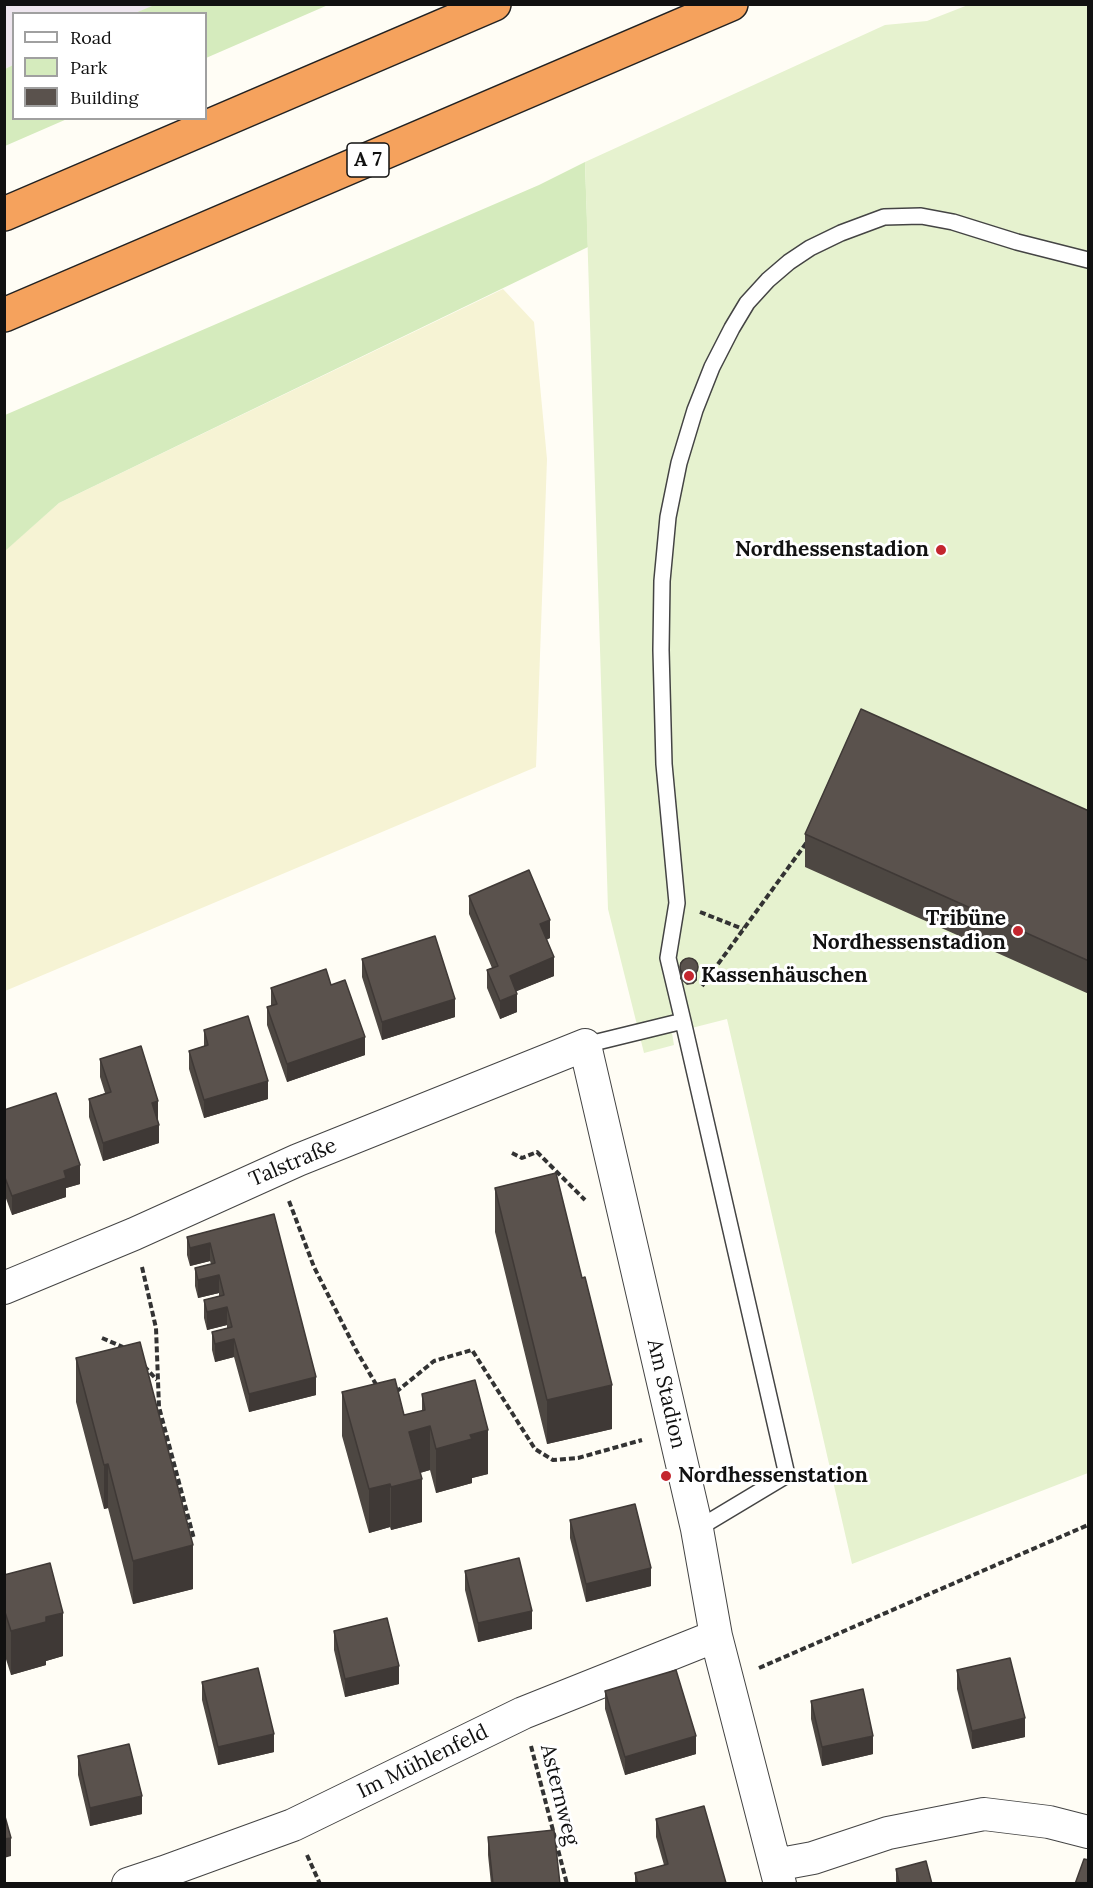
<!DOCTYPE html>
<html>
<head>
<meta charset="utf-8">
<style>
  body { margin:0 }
  #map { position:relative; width:1093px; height:1888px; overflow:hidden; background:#fffdf5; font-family:Lora,serif }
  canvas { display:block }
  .frame { position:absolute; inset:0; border:6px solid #111; pointer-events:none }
  .legend { position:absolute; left:12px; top:12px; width:195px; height:108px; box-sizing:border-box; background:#fff; border:2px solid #a0a0a0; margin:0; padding:8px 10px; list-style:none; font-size:18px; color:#111 }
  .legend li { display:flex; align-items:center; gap:12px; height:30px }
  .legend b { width:30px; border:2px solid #a0a0a0 }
</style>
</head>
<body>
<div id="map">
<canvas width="1093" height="1888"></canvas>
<div class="frame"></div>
<ul class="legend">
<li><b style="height:8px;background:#fff"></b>Road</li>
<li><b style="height:16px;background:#d5ebbd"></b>Park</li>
<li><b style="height:16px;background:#5a524d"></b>Building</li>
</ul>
</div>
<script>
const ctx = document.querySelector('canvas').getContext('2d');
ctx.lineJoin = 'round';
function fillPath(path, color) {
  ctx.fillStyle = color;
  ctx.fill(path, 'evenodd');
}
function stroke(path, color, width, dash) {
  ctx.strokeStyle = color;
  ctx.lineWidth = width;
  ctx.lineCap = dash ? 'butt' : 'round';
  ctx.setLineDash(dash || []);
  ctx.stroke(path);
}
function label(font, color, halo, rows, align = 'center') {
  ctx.font = font + ' Lora,serif';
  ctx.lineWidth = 6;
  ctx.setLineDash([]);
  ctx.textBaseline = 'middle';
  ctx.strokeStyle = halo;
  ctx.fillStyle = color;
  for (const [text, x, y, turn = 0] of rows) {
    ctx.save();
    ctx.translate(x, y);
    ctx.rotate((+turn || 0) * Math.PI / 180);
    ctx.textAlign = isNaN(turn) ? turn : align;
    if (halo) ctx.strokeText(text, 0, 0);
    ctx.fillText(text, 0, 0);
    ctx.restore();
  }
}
const industrial = new Path2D(`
  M5 5H157L135 13 14 14 13 65 5 69Z`);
const farmland = new Path2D(`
  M503 289 534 322 547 459 536 767 5 991 4 551 59 503Z`);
const green = new Path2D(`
  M157 4H328V5L206 58V14L135 13Z
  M13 65 14 118 67 119 5 146V69Z
  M585 162 588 247 59 503 5 551V415L539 185Z`);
const pitch = new Path2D(`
  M968 5H1088V1473L852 1564 727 1019 672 1033 674 1045 644 1053 608 909 585 162 885 25 927 21Z`);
const path = new Path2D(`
  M700 912 743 929
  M702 986 807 842
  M512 1153 522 1158 537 1152 585 1200
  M289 1201 314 1267 356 1350 377 1386
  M142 1267 156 1328 159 1407 194 1539
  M102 1338 123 1347
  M144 1366 157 1380
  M396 1392 434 1361 472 1350 535 1449 553 1460 578 1458 642 1440
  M759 1668 1088 1525
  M531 1746 567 1884
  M307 1855 320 1884`);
const service = new Path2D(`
  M683 1021 668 958 677 903 664 764 661 650 662 581 668 517 679 463 695 410 712 367 732 328 747 303 768 280 789 262 810 248 841 233 884 217 921 216 953 222 1017 242 1088 260
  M585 1045 683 1021 787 1475 697 1529`);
const minor = new Path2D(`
  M4 1288 134 1234 298 1160 585 1045 697 1529 716 1636 780 1884
  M775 1865 813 1858 888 1833 984 1814 1049 1822 1088 1832
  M128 1884 164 1872 293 1825 523 1713 716 1636`);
const motorway = new Path2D(`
  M4 214 494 4
  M4 315 731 4`);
const wall = new Path2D(`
  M1089 811V994L805 867V834Z
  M469 896 550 938 546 940 554 976 516 991 517 1012 500 1019 487 988V970L492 968 469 914Z
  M362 959 455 1017 382 1040 362 977Z
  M684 959 697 980 693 984 687 985 680 979V963Z
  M331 985 365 1055 287 1082 267 1025V1007L271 1006V988Z
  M204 1030 268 1099 204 1118 189 1069V1051L204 1046Z
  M100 1059 158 1119 159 1143 103 1161 89 1117V1099L105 1093 100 1077Z
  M4 1110 80 1184 66 1188V1197L12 1215 4 1193Z
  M495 1188 612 1429 547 1444 495 1232Z
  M274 1214 316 1395 249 1412 234 1357 215 1362 212 1350V1332L227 1328V1325L207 1330 204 1318V1300L219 1296V1293L198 1298 195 1286V1268L211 1264 210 1261 190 1266 187 1255V1237Z
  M76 1358 193 1589 133 1604 108 1508 104 1509 76 1402Z
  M342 1392 404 1415 422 1411V1394L488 1474 472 1478V1483L436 1493 430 1470 420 1473 422 1522 391 1530 390 1527 369 1533 342 1436Z
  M570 1520 651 1586 586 1602 570 1538Z
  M465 1571 532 1629 478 1642 465 1590Z
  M4 1575 63 1656 46 1661V1665L11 1675 4 1653Z
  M1087 1591H1089V1616L1087 1610Z
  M334 1631 399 1684 345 1697 334 1650Z
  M957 1670 1025 1737 972 1749 957 1689Z
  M202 1682 274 1752 218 1765 202 1700Z
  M605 1691 696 1754 625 1775 605 1709Z
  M811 1701 873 1754 822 1766 811 1719Z
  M78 1756 142 1814 90 1826 78 1775Z
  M656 1819 726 1884H635V1873L664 1865 656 1837Z
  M488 1837 560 1884H491L488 1855Z
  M896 1869 932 1884 896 1883Z`);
const shadedWall = new Path2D(`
  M550 920V938L540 942V924Z
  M554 957V976L510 994V976Z
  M697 971V980L693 984V975Z
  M517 994V1012L500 1019V1001Z
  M455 999V1017L382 1040V1022Z
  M365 1037V1055L287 1082V1064Z
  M268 1081V1099L204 1118V1100Z
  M158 1101V1119L152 1121V1103Z
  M159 1125V1143L103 1161V1143Z
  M80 1165V1184L66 1188V1197L12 1215V1196L64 1171Z
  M210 1243V1261L190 1266V1248Z
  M219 1275V1293L198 1298V1280Z
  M227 1307V1325L207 1330V1312Z
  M234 1339V1357L215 1362V1344Z
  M316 1377V1395L249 1412V1394Z
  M612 1385V1429L547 1444V1400Z
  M430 1426V1470L409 1476V1432Z
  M488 1430V1474L472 1478V1483L436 1493V1449L470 1435Z
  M108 1464V1508L104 1509V1465Z
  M422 1479V1522L391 1530V1487Z
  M390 1484V1527L369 1533V1489Z
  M193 1545V1589L133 1604V1561Z
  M651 1568V1586L586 1602V1584Z
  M4 1609H5L4 1653Z
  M532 1611V1629L478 1642V1623Z
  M63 1613V1656L46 1661V1665L11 1675V1631L46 1617Z
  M399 1666V1684L345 1697V1679Z
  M1025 1718V1737L972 1749V1731Z
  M274 1734V1752L218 1765V1747Z
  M696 1736V1754L625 1775V1757Z
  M873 1736V1754L822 1766V1747Z
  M142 1796V1814L90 1826V1808Z
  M11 1838V1856L4 1858V1839Z`);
const building = new Path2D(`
  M861 709 1089 811V961L805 834Z
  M529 870 550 920 540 924 554 957 510 976 517 994 500 1001 487 970 498 966 469 896Z
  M435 936 455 999 382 1022 362 959Z
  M680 967a9 9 0 1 1 18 0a9 9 0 1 1-18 0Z
  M326 969 331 985 345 980 365 1037 287 1064 267 1007 277 1004 271 988Z
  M248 1016 268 1081 204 1100 189 1051 208 1045 204 1030Z
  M141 1046 158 1101 152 1103 159 1125 103 1143 89 1099 111 1092 100 1059Z
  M56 1093 80 1165 64 1171 66 1178 12 1196 4 1175V1110Z
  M556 1173 582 1278 585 1277 612 1385 547 1400 495 1188Z
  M274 1214 316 1377 249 1394 234 1339 215 1344 212 1332 232 1327 227 1307 207 1312 204 1300 224 1295 219 1275 198 1280 195 1268 215 1263 210 1243 190 1248 187 1237Z
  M140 1342 193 1545 133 1561 108 1464 104 1465 76 1358Z
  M395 1379 404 1415 425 1410 422 1394 475 1380 488 1430 470 1435 472 1439 436 1449 430 1426 409 1432 422 1479 391 1487 390 1484 369 1489 342 1392Z
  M635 1504 651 1568 586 1584 570 1520Z
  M519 1558 532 1611 478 1623 465 1571Z
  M50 1563 63 1613 46 1617V1622L11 1631 4 1609V1575Z
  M387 1618 399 1666 345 1679 334 1631Z
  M1010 1658 1025 1718 972 1731 957 1670Z
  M258 1668 274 1734 218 1747 202 1682Z
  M676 1670 696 1736 625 1757 605 1691Z
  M863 1689 873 1736 822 1747 811 1701Z
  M129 1744 142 1796 90 1808 78 1756Z
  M704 1806 726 1883 723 1884H638L635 1873 668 1864 656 1819Z
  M4 1813 11 1838 4 1839Z
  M554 1830 560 1884H493L488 1837Z
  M1084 1859 1089 1860V1884H1075Z
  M926 1861 932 1884H892L899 1882 896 1869Z`);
const markers = [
  [941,550,6,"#c4262e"],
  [1018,931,6,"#c4262e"],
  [689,976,6,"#c4262e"],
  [666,1476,6,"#c4262e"]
];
const shields = [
  [368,160,42]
];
const shieldNames = [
  ["A 7",368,160]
];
const poiNames = [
  ["Nordhessenstadion",929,550],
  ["Tribüne",1006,919],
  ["Nordhessenstadion",1006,943],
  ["Kassenhäuschen",701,976,"left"],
  ["Nordhessenstation",678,1476,"left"]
];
const streetNames = [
  ["Talstraße",293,1163,-23],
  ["Am Stadion",666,1394,77],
  ["Im Mühlenfeld",423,1762,-26],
  ["Asternweg",559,1795,76]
];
fillPath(industrial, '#eee6ef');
fillPath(farmland, '#f6f3d4');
fillPath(green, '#d5ebbd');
fillPath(pitch, '#e6f2cf');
stroke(service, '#444', 18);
stroke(minor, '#444', 34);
stroke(motorway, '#222', 36);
stroke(path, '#333', 4, [6, 3]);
stroke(service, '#fff', 15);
stroke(minor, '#fff', 32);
stroke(motorway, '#f5a25d', 33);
fillPath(wall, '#4d4742');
fillPath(shadedWall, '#3f3936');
fillPath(building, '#5a524d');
stroke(building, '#3f3936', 1.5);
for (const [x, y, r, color] of markers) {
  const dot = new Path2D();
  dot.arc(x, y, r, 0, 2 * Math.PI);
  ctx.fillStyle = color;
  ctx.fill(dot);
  stroke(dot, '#fff', 2);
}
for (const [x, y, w] of shields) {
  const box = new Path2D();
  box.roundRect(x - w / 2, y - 17, w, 34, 4.5);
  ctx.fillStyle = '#fff';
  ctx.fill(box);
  stroke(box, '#111', 1.5);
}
label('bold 20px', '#111', null, shieldNames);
label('bold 21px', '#111', '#fff', poiNames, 'right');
label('21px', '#111', '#fff', streetNames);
</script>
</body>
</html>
